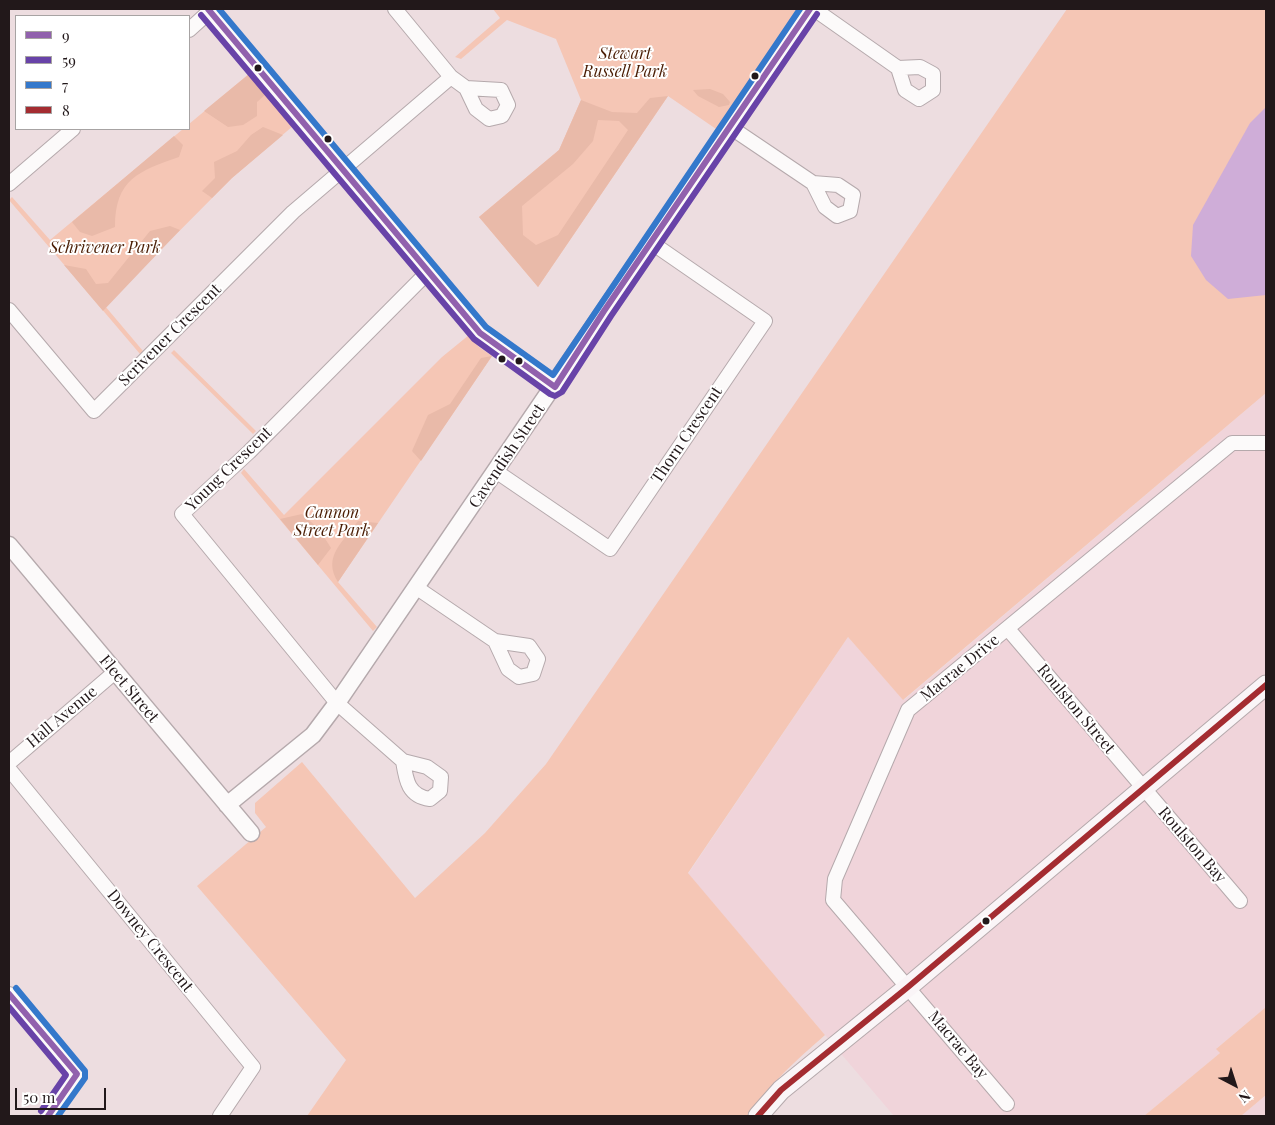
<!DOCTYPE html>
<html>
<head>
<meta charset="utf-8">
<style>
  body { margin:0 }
  #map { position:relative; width:1275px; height:1125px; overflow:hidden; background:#eddde0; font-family:"Playfair Display",serif }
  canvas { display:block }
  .frame { position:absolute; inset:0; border:10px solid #22181a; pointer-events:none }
  .legend { position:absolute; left:15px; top:15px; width:175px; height:115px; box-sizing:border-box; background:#fff; border:1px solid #a7a3a3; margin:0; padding:6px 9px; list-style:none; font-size:15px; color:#22181a }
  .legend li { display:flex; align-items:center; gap:10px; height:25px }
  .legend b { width:25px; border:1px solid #a7a3a3 }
  .north { position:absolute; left:1210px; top:1060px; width:50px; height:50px; -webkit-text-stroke:4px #fff; paint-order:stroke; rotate:140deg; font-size:14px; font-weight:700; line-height:20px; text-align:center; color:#22181a }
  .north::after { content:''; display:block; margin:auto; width:18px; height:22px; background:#22181a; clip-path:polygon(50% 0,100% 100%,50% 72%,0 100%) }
  .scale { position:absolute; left:15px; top:1088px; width:91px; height:22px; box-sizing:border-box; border:2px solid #22181a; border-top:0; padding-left:6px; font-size:15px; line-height:18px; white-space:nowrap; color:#22181a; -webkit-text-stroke:4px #fff; paint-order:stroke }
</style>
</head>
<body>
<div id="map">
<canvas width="1275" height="1125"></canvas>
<div class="frame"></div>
<ul class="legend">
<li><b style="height:6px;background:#9161ad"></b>9</li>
<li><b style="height:6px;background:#6843a8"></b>59</li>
<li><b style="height:6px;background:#3478cb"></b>7</li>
<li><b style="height:6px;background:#a42c31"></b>8</li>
</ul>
<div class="north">N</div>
<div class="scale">50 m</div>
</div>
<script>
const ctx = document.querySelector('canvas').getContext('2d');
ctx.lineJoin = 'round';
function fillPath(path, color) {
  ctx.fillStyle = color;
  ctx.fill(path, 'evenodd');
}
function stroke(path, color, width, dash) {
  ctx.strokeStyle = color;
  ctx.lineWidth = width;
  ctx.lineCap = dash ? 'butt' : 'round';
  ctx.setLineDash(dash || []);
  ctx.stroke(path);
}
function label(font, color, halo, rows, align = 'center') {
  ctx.font = font + ' "Playfair Display",serif';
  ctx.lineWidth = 4;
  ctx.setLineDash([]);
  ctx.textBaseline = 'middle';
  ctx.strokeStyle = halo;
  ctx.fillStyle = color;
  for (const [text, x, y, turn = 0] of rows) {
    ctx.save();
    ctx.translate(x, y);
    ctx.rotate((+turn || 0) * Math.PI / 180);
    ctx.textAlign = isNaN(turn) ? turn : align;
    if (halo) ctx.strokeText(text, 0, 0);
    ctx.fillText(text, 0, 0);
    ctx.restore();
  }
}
const built = new Path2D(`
  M1266 393V1007L1217 1048 1220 1053 1144 1116H894L688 874 848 637 904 700Z
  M1266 1095V1116H1241Z`);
const green = new Path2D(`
  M493 9H801L719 131 668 96 538 287 479 217 559 150 581 100 556 39 507 20 461 59 455 57 500 18Z
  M1067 9H1266V393L903 700 848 637 688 873 825 1035C797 1060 769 1083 751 1116H307L346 1060 197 886 266 827 255 813V803L302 762 415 898 485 833 546 764Z
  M249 74 293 126 232 178 105 306 143 351 140 354 9 200 12 197 50 240 183 129H189V124Z
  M469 335 479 347 492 356 338 582 377 627 373 631 241 473 244 469 284 515 442 357Z
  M174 350 256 431 253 434 171 353Z
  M1266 1007V1095L1241 1116H1144L1220 1053 1216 1049Z`);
const forest = new Path2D(`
  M249 74 266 94 257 102V116L243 125 228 127 204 111Z
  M710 89 723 94 730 102 729 105 719 107 698 96 693 90Z
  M668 96 538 287 479 217 559 150 581 100 612 112 637 113 650 98ZM598 120 619 121 628 130 558 235 536 245 523 235 522 206 573 164 593 141Z
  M263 127 283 135 232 178 212 198 202 191 215 178 214 162 237 151 251 135Z
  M174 136 183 145 179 157C139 171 115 179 115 227L92 236 80 232 72 222Z
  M170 226 180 230 103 311 64 265 86 269 96 284 108 283 150 231Z
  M492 356 421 461 412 451 428 415 450 404 481 358Z
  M302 514 319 529 331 548 318 565 280 519Z
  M358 521 378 523 338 582C322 557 343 542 358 521Z`);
const water = new Path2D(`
  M1266 107V295L1228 299 1206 280 1191 256 1193 225 1250 123Z`);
const minor = new Path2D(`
  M208 9 480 333 555 387
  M395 9 451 77 466 88 476 109 489 119 502 116 508 105 501 90 466 88
  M814 9 898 68 920 67 933 74V90L919 99 905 90 898 68
  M189 30 210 11
  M730 127 813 183 838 185 853 195 850 211 837 216 825 207 813 183
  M9 184 73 129
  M9 310 94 411 293 212 451 77
  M497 472 610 549 765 321 652 243
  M417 588 495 641 529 646 538 659 533 674 519 677 508 669 495 641
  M1008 629 1240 901
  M403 761C406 780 408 796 430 799L440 791 441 777 427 767 403 761 337 703 182 514 249 452 428 272
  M9 763 115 672
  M9 769 253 1067 220 1116
  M9 994 77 1074 48 1116
  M1007 1104 833 900 835 879 908 710 1232 443H1266`);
const tertiary = new Path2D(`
  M9 545 251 833
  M227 805 313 735 337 703 810 9`);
const secondary = new Path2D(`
  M758 1116 781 1090 908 987 1266 685`);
const bus1 = new Path2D(`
  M208 9 480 333 555 387 604 311 810 9
  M9 994 77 1074 48 1116`);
const bus2 = new Path2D(`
  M201 15 474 339 550 394 555 396 562 392 611 316 817 14
  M9 1007 66 1075 41 1111`);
const bus3 = new Path2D(`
  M219 9 486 327 553 375 800 9
  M16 988 85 1071V1078L58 1116`);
const bus4 = new Path2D(`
  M758 1116 781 1090 908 987 1266 685`);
const markers = [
  [258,68,4.5,"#22181a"],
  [755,76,4.5,"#22181a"],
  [328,139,4.5,"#22181a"],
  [502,359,4.5,"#22181a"],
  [519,361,4.5,"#22181a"],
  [986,921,4.5,"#22181a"]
];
const parkNames = [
  ["Stewart",625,54],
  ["Russell Park",625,72],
  ["Schrivener Park",105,248],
  ["Cannon",332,513],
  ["Street Park",332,531]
];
const streetNames = [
  ["Scrivener Crescent",170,335,-45],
  ["Thorn Crescent",687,435,-56],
  ["Cavendish Street",507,456,-56],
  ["Young Crescent",229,469,-44],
  ["Macrae Drive",960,668,-39],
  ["Fleet Street",129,689,50],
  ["Roulston Street",1076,709,50],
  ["Hall Avenue",62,717,-40],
  ["Roulston Bay",1192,845,49],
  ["Downey Crescent",150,941,51],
  ["Macrae Bay",958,1045,50]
];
fillPath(built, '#f0d4da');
fillPath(green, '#f5c6b5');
fillPath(forest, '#e9baa9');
fillPath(water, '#cfadd8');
stroke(minor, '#b5a9ac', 16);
stroke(tertiary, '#b5a9ac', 19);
stroke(secondary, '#b5a9ac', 21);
stroke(minor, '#fcfafa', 14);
stroke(tertiary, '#fcfafa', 16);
stroke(secondary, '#faf5f7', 19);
stroke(bus1, '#9161ad', 6);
stroke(bus2, '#6843a8', 6);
stroke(bus3, '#3478cb', 6);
stroke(bus4, '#a42c31', 6);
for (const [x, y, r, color] of markers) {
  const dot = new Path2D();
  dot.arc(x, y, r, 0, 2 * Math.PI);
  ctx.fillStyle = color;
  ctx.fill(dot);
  stroke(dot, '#fff', 2);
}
label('italic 16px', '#4a1d04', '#fff', parkNames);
label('16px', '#22181a', '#fff', streetNames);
</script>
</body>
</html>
